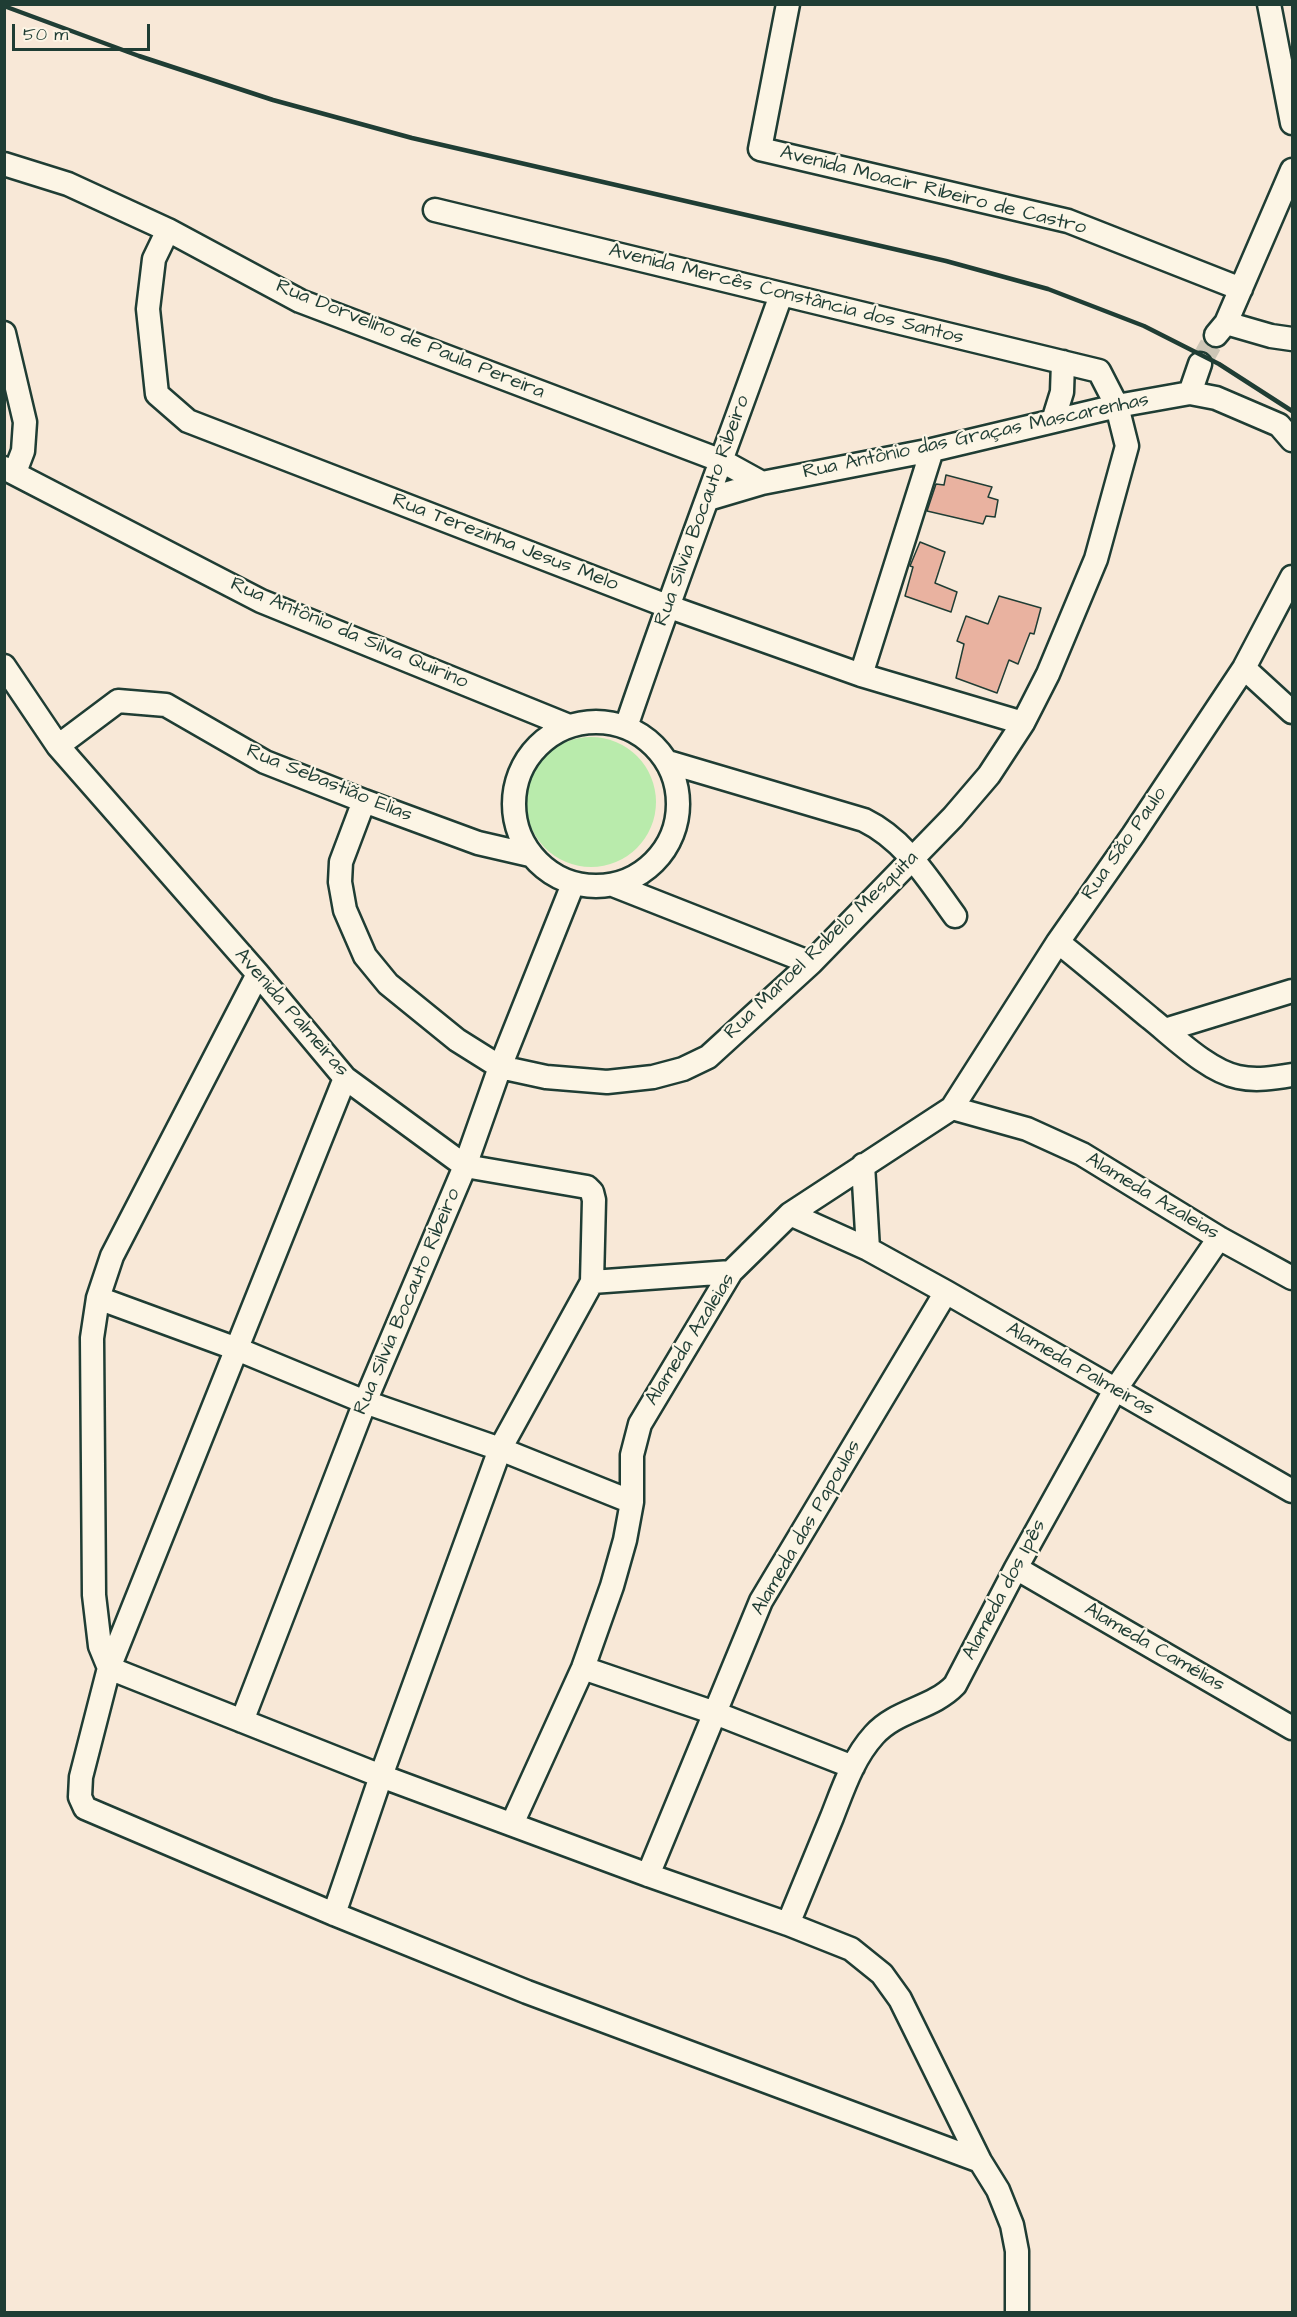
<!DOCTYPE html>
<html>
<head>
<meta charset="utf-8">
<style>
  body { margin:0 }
  #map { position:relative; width:1297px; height:2317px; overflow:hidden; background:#f8e8d7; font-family:"Architects Daughter",sans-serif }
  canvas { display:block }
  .frame { position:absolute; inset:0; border:6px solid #1f3d34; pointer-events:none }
  .scale { position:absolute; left:12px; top:24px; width:138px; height:27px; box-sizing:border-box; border:3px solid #1f3d34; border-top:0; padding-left:8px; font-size:18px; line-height:21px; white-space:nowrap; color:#1f3d34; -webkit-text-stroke:4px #fcf5e5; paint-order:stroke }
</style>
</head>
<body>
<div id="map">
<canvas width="1297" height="2317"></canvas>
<div class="frame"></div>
<div class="scale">50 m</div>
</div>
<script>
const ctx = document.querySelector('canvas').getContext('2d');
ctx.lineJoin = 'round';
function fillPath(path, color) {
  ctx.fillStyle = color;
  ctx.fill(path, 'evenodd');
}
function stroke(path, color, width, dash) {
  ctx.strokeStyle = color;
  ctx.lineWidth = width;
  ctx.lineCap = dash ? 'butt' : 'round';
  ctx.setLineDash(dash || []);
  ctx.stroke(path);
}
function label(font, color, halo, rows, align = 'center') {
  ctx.font = font + ' "Architects Daughter",sans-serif';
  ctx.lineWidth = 4.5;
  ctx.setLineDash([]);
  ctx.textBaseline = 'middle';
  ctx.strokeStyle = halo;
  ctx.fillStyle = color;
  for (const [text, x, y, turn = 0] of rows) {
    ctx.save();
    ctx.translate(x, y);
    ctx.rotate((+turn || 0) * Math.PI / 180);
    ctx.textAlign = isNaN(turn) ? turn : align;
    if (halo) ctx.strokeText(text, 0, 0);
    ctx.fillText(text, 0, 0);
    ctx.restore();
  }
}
const green = new Path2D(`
  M526 802a65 65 0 1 1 130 0a65 65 0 1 1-130 0Z`);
const building = new Path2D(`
  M946 475 992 487 988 497 998 500 995 517 986 516 983 524 927 511 936 484 944 485Z
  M920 542 945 552 935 583 957 592 951 612 905 596 913 567 910 566Z
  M999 596 1041 608 1034 634 1030 633 1018 664 1009 660 997 693 956 678 964 644 957 641 966 616 988 624Z`);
const minorTunnel = new Path2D(`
  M1200 364 1216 335`);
const minor = new Path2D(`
  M788 4 760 149 1068 221 1241 289
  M1269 4 1292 123
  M4 164 68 184 168 230 300 301 722 461 762 483
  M168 230 154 259 148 309 157 394 188 421 667 606 861 675 1023 723
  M1226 323 1271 336 1292 339
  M4 333 25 422 23 451 15 472
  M1216 335 1226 323 1292 170
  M1190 393 1200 364
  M1053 421 1062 392 1063 362
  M4 468 261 601 569 726
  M708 499 762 483 932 450 1117 406 1190 393 1216 398 1279 425 1292 440
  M4 666 58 746 258 974 345 1078 465 1166 587 1187 592 1192 594 1200 592 1282 731 1272
  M1244 668 1292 712
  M861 675 932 450
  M514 804a82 82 0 1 1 164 0a82 82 0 1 1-164 0Z
  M626 727C675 582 730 439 781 295
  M58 746 118 701 166 705 265 762 364 801 478 843 530 855
  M668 762 864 820C905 840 928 879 955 916
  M364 801 341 862 340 882 345 910 365 956 388 984 457 1040 500 1067 546 1077 607 1082 653 1077 683 1069 708 1057 811 963 953 817 989 775 1023 723 1048 674 1096 559 1127 446 1117 406 1099 371 435 210
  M613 885 811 963
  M1058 942C1089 967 1120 993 1150 1018 1174 1037 1208 1071 1238 1077 1256 1081 1274 1078 1292 1075
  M258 974 112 1256 98 1298 92 1338 94 1595 100 1646 109 1668 381 1776 648 1875 788 1924 851 1949 882 1974 900 1999 980 2161 998 2190 1012 2225 1017 2251V2312
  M1165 1030 1292 991
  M345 1078 109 1668 81 1777 80 1797 85 1808 334 1914 527 1992 980 2161
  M952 1108 1058 942 1133 835 1244 668 1292 577
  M863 1165 868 1249
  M790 1214 868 1249 946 1292 1292 1491
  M98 1298 237 1349 365 1402 500 1449 632 1502
  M1016 1568 1292 1728
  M583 1668 715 1713 853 1767
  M242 1721 365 1402 465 1166 500 1067 573 884
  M512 1824 583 1668 612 1586 625 1540 632 1502V1455L640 1424 731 1272 790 1214 952 1108 1027 1129 1082 1154 1219 1238 1292 1278
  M648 1875 761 1601 946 1292
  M334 1914 381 1776 500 1449 592 1282
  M788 1924C803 1888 817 1853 832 1817 843 1789 853 1758 874 1735 896 1710 932 1709 955 1685L1016 1568 1115 1390 1219 1238`);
const rail = new Path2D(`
  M4 6 139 56 273 100 412 138 946 261 1048 289 1144 326 1219 364 1292 411`);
const streetNames = [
  ["Avenida Moacir Ribeiro de Castro",933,191,14],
  ["Avenida Mercês Constância dos Santos",786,295,14],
  ["Rua Dorvelino de Paula Pereira",410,340,22],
  ["Rua Antônio das Graças Mascarenhas",976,437,-12],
  ["Rua Silvia Bocauto Ribeiro",703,511,-70],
  ["Rua Terezinha Jesus Melo",505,543,21],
  ["Rua Antônio da Silva Quirino",349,634,23],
  ["Rua Sebastião Elias",329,784,22],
  ["Rua São Paulo",1125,844,-55],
  ["Rua Manoel Rabelo Mesquita",822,946,-44],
  ["Avenida Palmeiras",291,1013,49],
  ["Alameda Azaleias",1152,1197,31],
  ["Rua Silvia Bocauto Ribeiro",408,1302,-67],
  ["Alameda Azaleias",691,1340,-58],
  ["Alameda Palmeiras",1080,1370,30],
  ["Alameda das Papoulas",807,1528,-60],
  ["Alameda dos Ipês",1005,1590,-62],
  ["Alameda Camélias",1154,1648,30]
];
fillPath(green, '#b9ebac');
fillPath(building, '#e9b2a0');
stroke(building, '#1f3d34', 1.5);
stroke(minorTunnel, '#cdc6b6', 22, [22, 11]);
stroke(minor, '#1f3d34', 27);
stroke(minor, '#fcf5e5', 22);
stroke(rail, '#1f3d34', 4.5);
label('20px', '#1f3d34', '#fcf5e5', streetNames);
</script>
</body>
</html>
